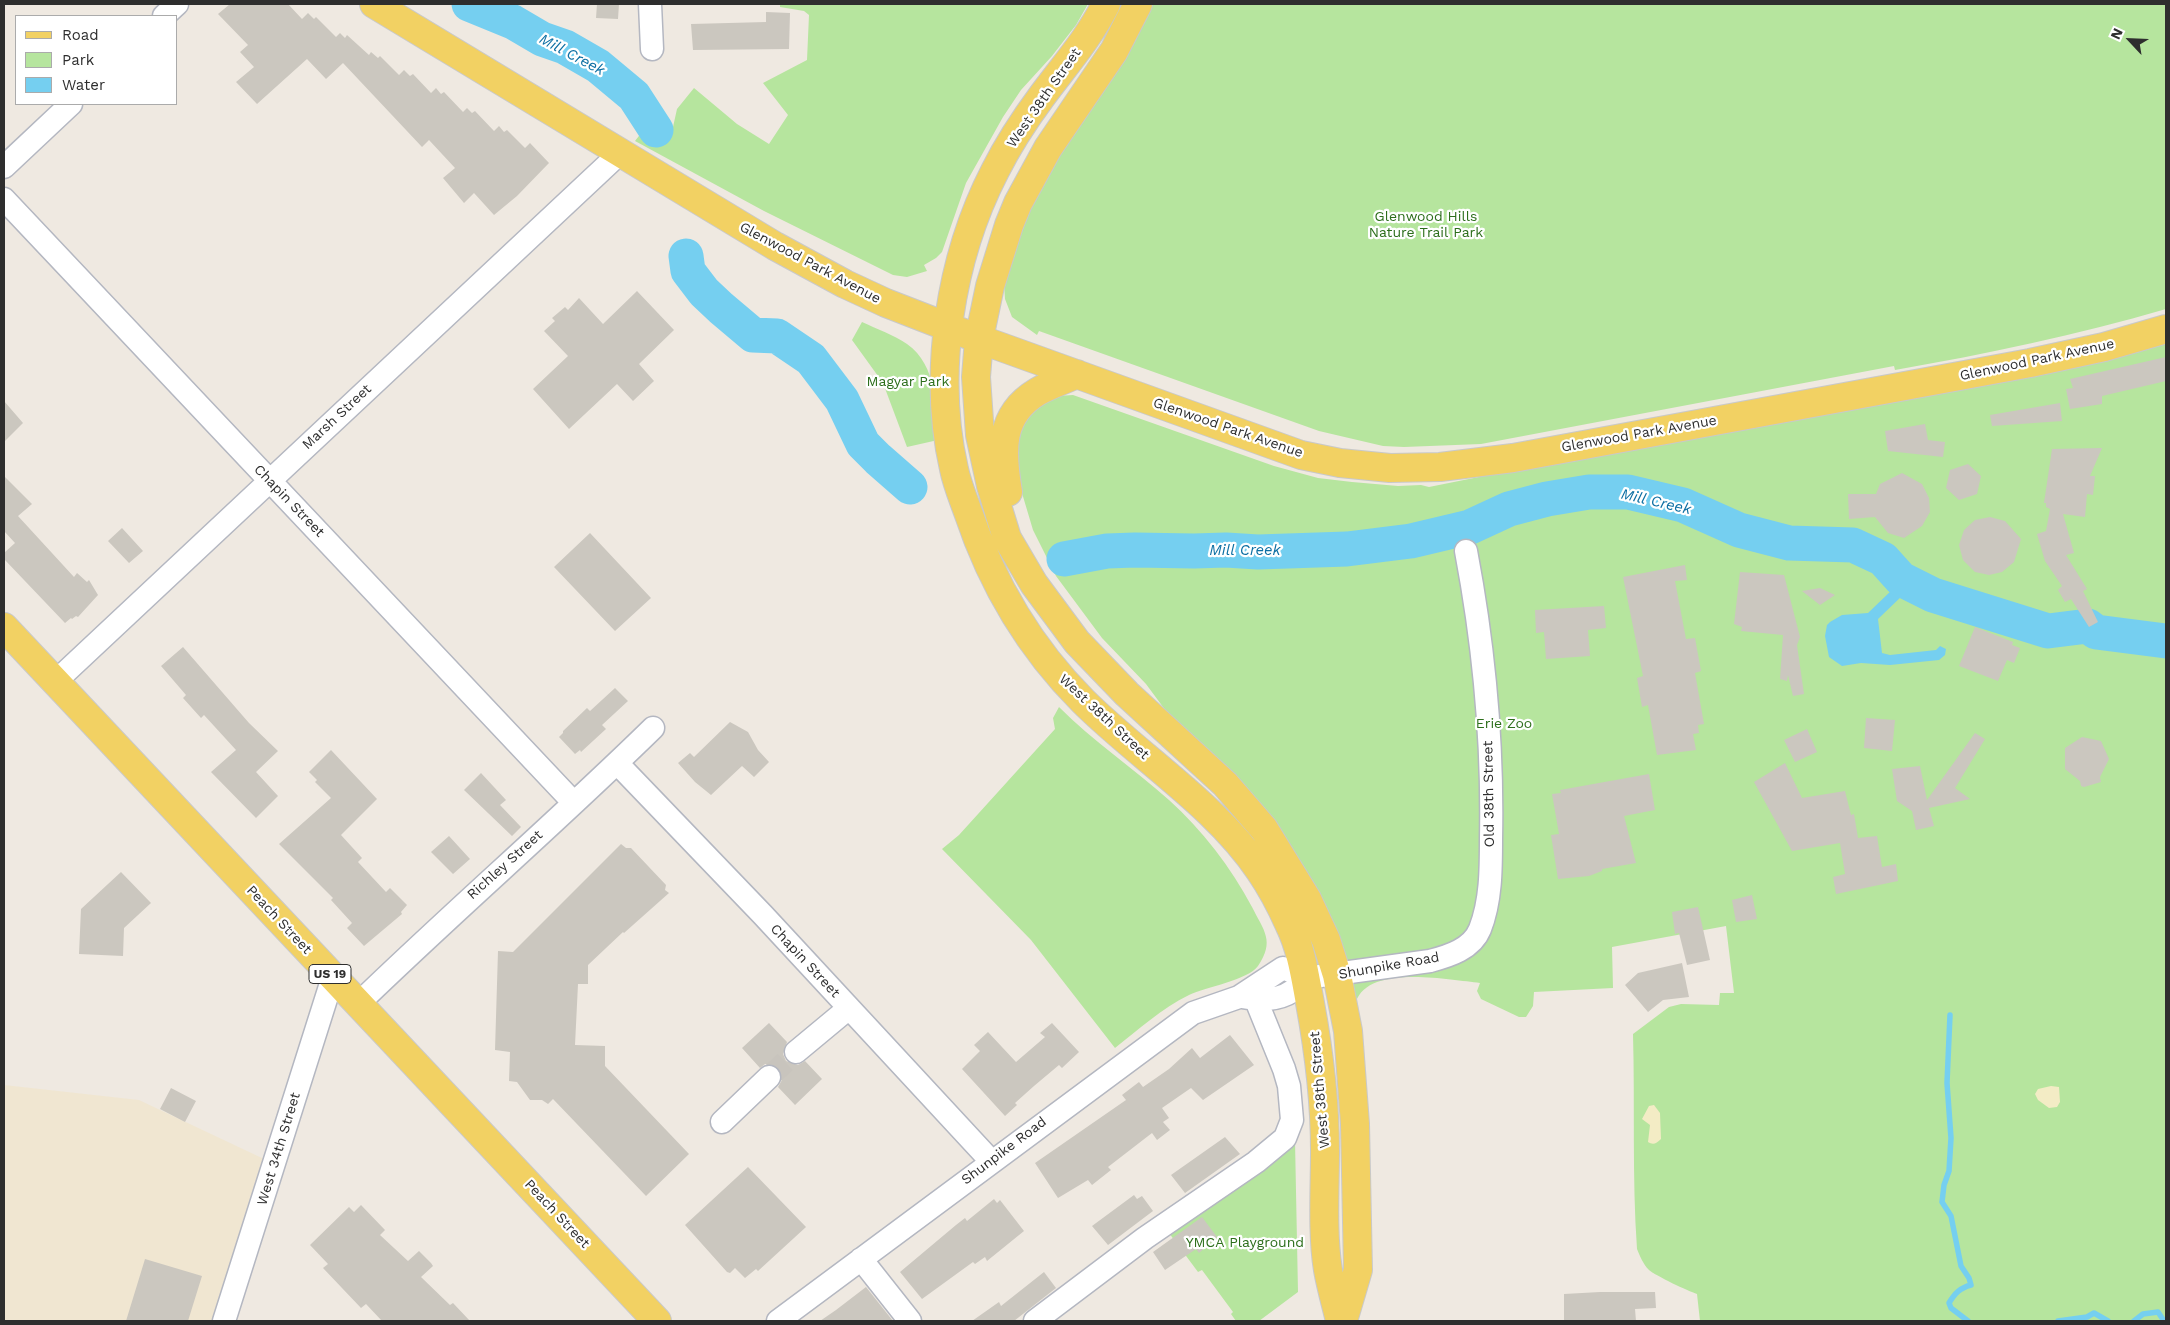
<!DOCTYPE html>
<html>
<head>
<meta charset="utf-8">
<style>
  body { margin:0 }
  #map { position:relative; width:2170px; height:1325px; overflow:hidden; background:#efe9e1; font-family:"Work Sans",sans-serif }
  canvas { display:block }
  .frame { position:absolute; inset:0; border:5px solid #2e2e2e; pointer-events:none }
  .legend { position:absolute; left:15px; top:15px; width:162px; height:90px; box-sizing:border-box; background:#fff; border:1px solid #ababab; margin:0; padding:6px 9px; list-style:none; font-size:15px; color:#2e2e2e }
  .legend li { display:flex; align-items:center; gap:10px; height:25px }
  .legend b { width:25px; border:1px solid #ababab }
  .north { position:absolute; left:2105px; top:15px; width:50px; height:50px; -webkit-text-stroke:4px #fff; paint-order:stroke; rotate:295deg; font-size:14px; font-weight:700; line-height:20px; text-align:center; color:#2e2e2e }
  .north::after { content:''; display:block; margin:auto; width:18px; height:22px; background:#2e2e2e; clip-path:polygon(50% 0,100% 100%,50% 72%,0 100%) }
</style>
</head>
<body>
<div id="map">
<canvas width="2170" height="1325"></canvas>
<div class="frame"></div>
<ul class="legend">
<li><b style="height:6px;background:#f2d163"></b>Road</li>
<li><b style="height:14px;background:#b6e59e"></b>Park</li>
<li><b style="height:14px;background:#75cff0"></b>Water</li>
</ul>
<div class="north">N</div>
</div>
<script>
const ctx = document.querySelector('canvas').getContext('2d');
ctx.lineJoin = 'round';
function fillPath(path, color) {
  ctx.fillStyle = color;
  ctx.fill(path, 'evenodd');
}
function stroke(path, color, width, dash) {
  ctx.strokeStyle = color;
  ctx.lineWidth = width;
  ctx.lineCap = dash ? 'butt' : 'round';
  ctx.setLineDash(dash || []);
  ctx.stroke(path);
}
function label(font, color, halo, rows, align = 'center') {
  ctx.font = font + ' "Work Sans",sans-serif';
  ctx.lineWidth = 4.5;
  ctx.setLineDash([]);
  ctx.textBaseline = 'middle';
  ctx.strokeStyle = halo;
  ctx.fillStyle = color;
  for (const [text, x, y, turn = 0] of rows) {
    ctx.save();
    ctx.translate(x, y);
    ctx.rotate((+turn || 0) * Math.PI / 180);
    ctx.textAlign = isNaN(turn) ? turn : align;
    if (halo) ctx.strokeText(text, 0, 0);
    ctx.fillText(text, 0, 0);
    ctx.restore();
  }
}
const education = new Path2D(`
  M4 1085 139 1100 264 1159 213 1321H4Z`);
const green = new Path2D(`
  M780 4H1088L1076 25 1052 56 1021 90 1003 117 966 183 942 252 936 258 924 265 927 271 907 277 893 275 764 211 635 141 642 132 673 127 677 109 694 88 737 124 769 144 788 115 763 83 807 60 809 15 804 11 780 7Z
  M1147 4H2166V309C2077 335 1986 354 1895 370L1894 366 1481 444 1404 447 1383 446 1319 431 1039 331 1037 335 1012 317 1005 299 1004 283 1016 243 1042 181 1080 123 1101 95 1122 60Z
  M862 322C877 329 894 335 907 344 938 366 935 407 938 440L907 447 883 383 852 340Z
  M2166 339V1321H1700L1697 1294C1688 1291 1656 1276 1649 1270 1643 1264 1640 1256 1637 1249 1632 1177 1635 1105 1633 1034L1669 1007 1681 1004 1719 1005 1720 993H1734L1726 926 1612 947 1613 988 1534 992 1533 1006 1526 1017H1519L1481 999 1477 991 1480 983C1449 980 1368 964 1356 1002L1336 941 1146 684 1102 638 1056 576 1033 530 1016 473 1012 452 1021 418 1057 396 1073 395 1274 466 1318 478 1352 482 1398 486 1421 485 1429 487Z
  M1059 707C1093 741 1133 768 1169 800 1202 830 1231 867 1252 907 1264 931 1275 941 1258 966 1248 980 1206 987 1189 995 1162 1008 1138 1030 1115 1048L1031 940 942 849 959 835 1055 729 1053 718Z
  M1295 1141 1298 1292 1259 1321H1236L1231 1314 1233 1312 1202 1270 1198 1272 1169 1233Z`);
const sand = new Path2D(`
  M2051 1086 2059 1087 2060 1102 2057 1107 2049 1108 2038 1100 2035 1094 2038 1089Z
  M1654 1105 1660 1113 1661 1139C1656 1144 1653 1145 1648 1142L1650 1125 1642 1119 1649 1106Z`);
const water = new Path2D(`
  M1892 590 1904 594 1878 619 1882 653 1890 655 1936 650 1940 646 1946 649 1945 655 1939 660 1890 665 1861 663 1842 666 1829 657 1825 636 1827 625 1830 622 1842 615 1868 613Z`);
const stream = new Path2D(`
  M1950 1015 1947 1083 1951 1138 1949 1171 1944 1185 1942 1202 1951 1216 1961 1266 1969 1278 1971 1285C1960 1288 1955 1293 1949 1303L1951 1308 1968 1321
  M2058 1321 2087 1317 2094 1313 2108 1321
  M2134 1321 2143 1314 2158 1312 2164 1321`);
const river = new Path2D(`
  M469 4 513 22 542 39 565 47 598 66 634 96 656 130
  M686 256 688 271 704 292 721 308 753 335 777 336 811 359 842 400 863 444 878 459 910 487
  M1064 559 1107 551 1135 550 1194 551 1226 550 1258 552 1347 549 1411 541 1470 527 1509 509 1547 499 1589 492H1628L1683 505 1739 530 1789 543 1853 545 1883 559 1901 579 1933 595 2048 631 2088 626 2096 632 2166 641`);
const building = new Path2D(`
  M230 4H288L302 19 308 13 314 19 316 17 336 37 340 33 345 38 347 35 369 55 371 52 378 58 380 56 399 75 404 70 410 76 413 74 431 93 436 88 441 94 444 92 463 112 467 108 472 113 475 111 494 131 499 126 504 132 507 130 525 148 530 143 549 163 517 196 494 215 474 193 464 203 443 178 455 168 429 140 422 147 343 63 326 79 307 59 257 104 236 82 254 67 240 52 248 45 218 14Z
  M597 4H619L618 19 596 18Z
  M766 12 790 13 789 49 693 50 691 24 766 22Z
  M637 291 674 330 639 364 654 381 633 401 617 384 569 429 533 389 568 356 544 331 555 321 552 318 565 307 568 310 579 298 603 324Z
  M2166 357V381L2102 396V404L2070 409 2066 389 2073 388 2070 379Z
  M4 401 23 423 4 442Z
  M2060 403 2062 421 1992 426 1990 415Z
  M1925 424 1928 440 1945 442 1943 457 1888 451 1885 431Z
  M2102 448 2090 476H2095L2093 495 2087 494 2085 517 2063 514 2074 553 2066 555 2087 589 2083 591 2098 622 2089 627 2071 599 2065 602 2058 590 2062 586 2045 561 2037 534 2046 531 2050 509 2046 507V503H2044L2052 449Z
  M1968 464 1981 476 1977 494 1959 500 1946 488 1950 470Z
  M1902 473 1922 484 1929 498 1930 512 1922 526 1904 538 1888 533 1875 517 1849 519 1848 494H1876L1880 484Z
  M4 476 32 504 18 516 74 577 77 573 87 582 89 580 98 595 78 617 76 616 72 619 71 618 65 623 4 559V553L15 543 4 531Z
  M1990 517 2005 521 2021 539 2014 562 2002 572 1989 575 1975 572 1963 560 1959 545 1964 530 1975 520Z
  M122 528 143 551 129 563 108 541Z
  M590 533 651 598 615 631 554 567Z
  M1685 565 1687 580 1675 581 1686 639 1695 638 1701 671 1695 673 1704 724 1698 725 1699 733 1693 734 1696 750 1657 755 1648 705 1642 707 1637 678 1643 676 1623 577Z
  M1740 572 1784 575 1800 637 1797 645 1804 694 1793 696 1788 675 1787 681 1780 679 1783 635 1741 631 1742 627 1734 624Z
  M1820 588 1835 595 1820 605 1802 591Z
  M1604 606 1606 628 1588 630 1590 656 1546 659 1544 632 1536 633 1535 610Z
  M1975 627 2013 642 2012 645 2020 648 2014 663 2007 660 1998 681 1959 666Z
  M183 647 249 723 278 751 256 772 278 796 256 818 211 772 236 750 204 715 201 718 183 698 186 695 161 666Z
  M615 688 628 701 602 725 606 729 581 752 580 750 575 754 559 737 563 733V731L587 708 590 711Z
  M1866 718 1895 720 1892 751 1864 748Z
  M730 722 748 732 758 750 769 762 754 777 742 766 711 795 695 782 678 763 690 753 694 757Z
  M1807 729 1817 752 1795 762 1784 740Z
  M1975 733 1985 739 1955 788 1970 799 1929 808 1934 826 1916 830 1912 811 1897 801 1892 769 1920 766 1927 800Z
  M2082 737 2101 741 2109 759 2100 777 2101 782 2084 787 2081 786 2080 781 2065 769V748Z
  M331 750 377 799 341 835 362 858 358 862 386 892 390 888 407 905 401 912 402 914 364 946 347 928 352 923 331 900 333 898 279 844 331 798 315 782 317 780 309 772Z
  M1785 763 1802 798 1845 791 1851 815 1854 814 1858 838 1877 836 1882 867 1896 864 1898 881 1836 894 1833 877 1845 874 1840 843 1792 851 1754 782Z
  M481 773 506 800 500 805 521 827 512 836 464 790Z
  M1649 774 1655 810 1624 816 1636 863 1602 869V871L1589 876 1558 879 1551 835 1559 834 1552 794 1561 793 1560 790Z
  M449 836 470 859 453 874 431 852Z
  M621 844 626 848H631L666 885 665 890 669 893 624 933 623 932 588 965V984H578L575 1045 605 1046V1066L689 1154 646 1196 553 1099 548 1104 542 1100H530L517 1082 509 1081 510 1052 495 1050 498 951 513 952Z
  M121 872 151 903 124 928 123 956 79 954 81 909Z
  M1752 895 1757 919 1736 922 1732 900Z
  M1698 907 1710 960 1687 965 1679 933 1675 934 1672 912Z
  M1682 963 1689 997 1663 1000 1648 1012 1625 985 1638 973Z
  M769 1023 787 1042 783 1054 786 1061 798 1065 805 1061 822 1079 795 1105 778 1087 782 1080 779 1068 772 1064H765L760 1068 742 1048Z
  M1052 1023 1079 1052 1062 1068 1059 1065 1034 1086 1015 1103 1017 1105 1005 1116 962 1069 980 1051 974 1045 988 1032 1016 1062 1045 1037 1040 1033Z
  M1230 1035 1254 1065 1203 1100 1191 1088 1162 1108 1169 1118 1163 1122 1170 1130 1157 1140 1152 1133 1108 1167 1111 1170 1092 1185 1088 1180 1058 1198 1035 1163 1126 1100 1122 1095 1139 1082 1143 1087 1169 1069 1192 1048 1200 1058Z
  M171 1088 196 1101 185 1122 160 1109Z
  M1225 1137 1240 1154 1185 1193 1171 1175Z
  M748 1167 806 1227 758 1271 756 1269 745 1278 735 1268 730 1273 727 1272 685 1225Z
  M1134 1195 1137 1199 1142 1196 1153 1211 1108 1245 1092 1226Z
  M994 1199 997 1203 1000 1200 1024 1231 987 1261 985 1257 975 1264 973 1262 922 1299 900 1272 956 1225 965 1218 967 1221Z
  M361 1205 385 1230 380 1235 408 1261 419 1251 431 1263 433 1266 421 1277 450 1305 453 1303 470 1321H382L366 1304 361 1308 323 1268 328 1264 310 1245 349 1207 354 1212Z
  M1202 1217 1217 1237 1199 1253 1196 1249 1165 1270 1153 1252Z
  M145 1259 202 1276 188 1321H126Z
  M1044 1272 1056 1288 1014 1321H972L999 1302 1001 1306Z
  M866 1287 893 1321H820L836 1310Z
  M1600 1292H1655L1656 1308 1635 1309 1636 1321H1564V1294Z`);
const minorTunnel = new Path2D(`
  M769 1077 796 1052`);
const minor = new Path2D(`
  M650 4 652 49
  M164 16 177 4
  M4 167 71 104
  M4 199 574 803
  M55 682 620 153
  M617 763 763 915 991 1161
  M1242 997C1267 1002 1290 1000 1306 978
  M358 1004C455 910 557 822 653 728
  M796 1052 849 1008
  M722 1122 769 1077
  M861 1259 910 1321
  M224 1321 333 977
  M778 1321 1193 1013 1239 997 1283 968 1306 978 1430 961C1449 956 1472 949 1480 929 1491 901 1491 869 1491 839 1493 743 1484 646 1466 551
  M1035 1321 1145 1238 1256 1162 1285 1138 1292 1120 1289 1086 1284 1069 1256 1000`);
const major = new Path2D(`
  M374 4 775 246 845 284 886 303 979 339 1301 455 1340 463 1390 468 1440 467 1513 458 2030 363 2104 347 2166 329
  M1106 4C1089 38 1065 65 1042 96 1025 119 1008 145 995 171 950 258 932 373 954 469 957 484 963 498 968 512 992 584 1029 647 1083 701 1138 756 1217 806 1260 871 1271 887 1281 906 1289 924 1301 948 1305 976 1310 1003 1319 1052 1325 1101 1325 1151 1325 1188 1322 1234 1328 1270 1331 1287 1336 1304 1340 1321
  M1138 4 1114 51 1048 148 1018 203 1009 225 990 286 979 339 976 377 980 435 991 486 1007 538 1034 584 1077 642 1127 694 1225 784 1264 829 1307 899 1326 940 1337 975 1348 1031 1355 1124 1358 1270 1343 1321
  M1008 492C1001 451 999 415 1037 392 1049 385 1064 380 1077 374
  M4 627 657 1321`);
const shields = [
  [330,974,42]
];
const shieldNames = [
  ["US 19",330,974]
];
const streetNames = [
  ["West 38th Street",1044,98,-55],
  ["Glenwood Park Avenue",810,263,28],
  ["Glenwood Park Avenue",2037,360,-12],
  ["Marsh Street",337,417,-43],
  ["Glenwood Park Avenue",1228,428,19],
  ["Glenwood Park Avenue",1639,434,-10],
  ["Chapin Street",289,501,46],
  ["West 38th Street",1104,717,43],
  ["Old 38th Street",1489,794,-91],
  ["Richley Street",505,865,-42],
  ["Peach Street",279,920,47],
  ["Chapin Street",805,961,47],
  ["Shunpike Road",1389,966,-10],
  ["West 38th Street",1320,1090,-95],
  ["West 34th Street",279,1149,-73],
  ["Shunpike Road",1004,1151,-37],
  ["Peach Street",557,1214,47]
];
const parkNames = [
  ["Glenwood Hills",1426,217],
  ["Nature Trail Park",1426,233],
  ["Magyar Park",908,382],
  ["Erie Zoo",1504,724],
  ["YMCA Playground",1245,1243]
];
const waterNames = [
  ["Mill Creek",572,55,28],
  ["Mill Creek",1656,502,13],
  ["Mill Creek",1245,551]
];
fillPath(education, '#f0e6d1');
fillPath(green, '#b6e59e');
fillPath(sand, '#f3ecc5');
fillPath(water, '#75cff0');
stroke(stream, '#75cff0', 5.5);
stroke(river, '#75cff0', 35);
fillPath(building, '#cbc7bf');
stroke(minorTunnel, '#c8c4bd', 22, [22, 11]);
stroke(minor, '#b4b7c1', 25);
stroke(major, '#c9c9c9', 30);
stroke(minor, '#fff', 22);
stroke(major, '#f2d163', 28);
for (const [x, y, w] of shields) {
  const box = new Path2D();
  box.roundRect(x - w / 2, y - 9.5, w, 19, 4);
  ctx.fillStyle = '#fff';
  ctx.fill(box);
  stroke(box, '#2e2e2e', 1);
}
label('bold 12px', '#2e2e2e', null, shieldNames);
label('14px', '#2e2e2e', '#fff', streetNames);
label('14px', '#2c6e1b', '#fff', parkNames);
label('italic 15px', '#0d6fa3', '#fff', waterNames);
</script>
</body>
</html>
